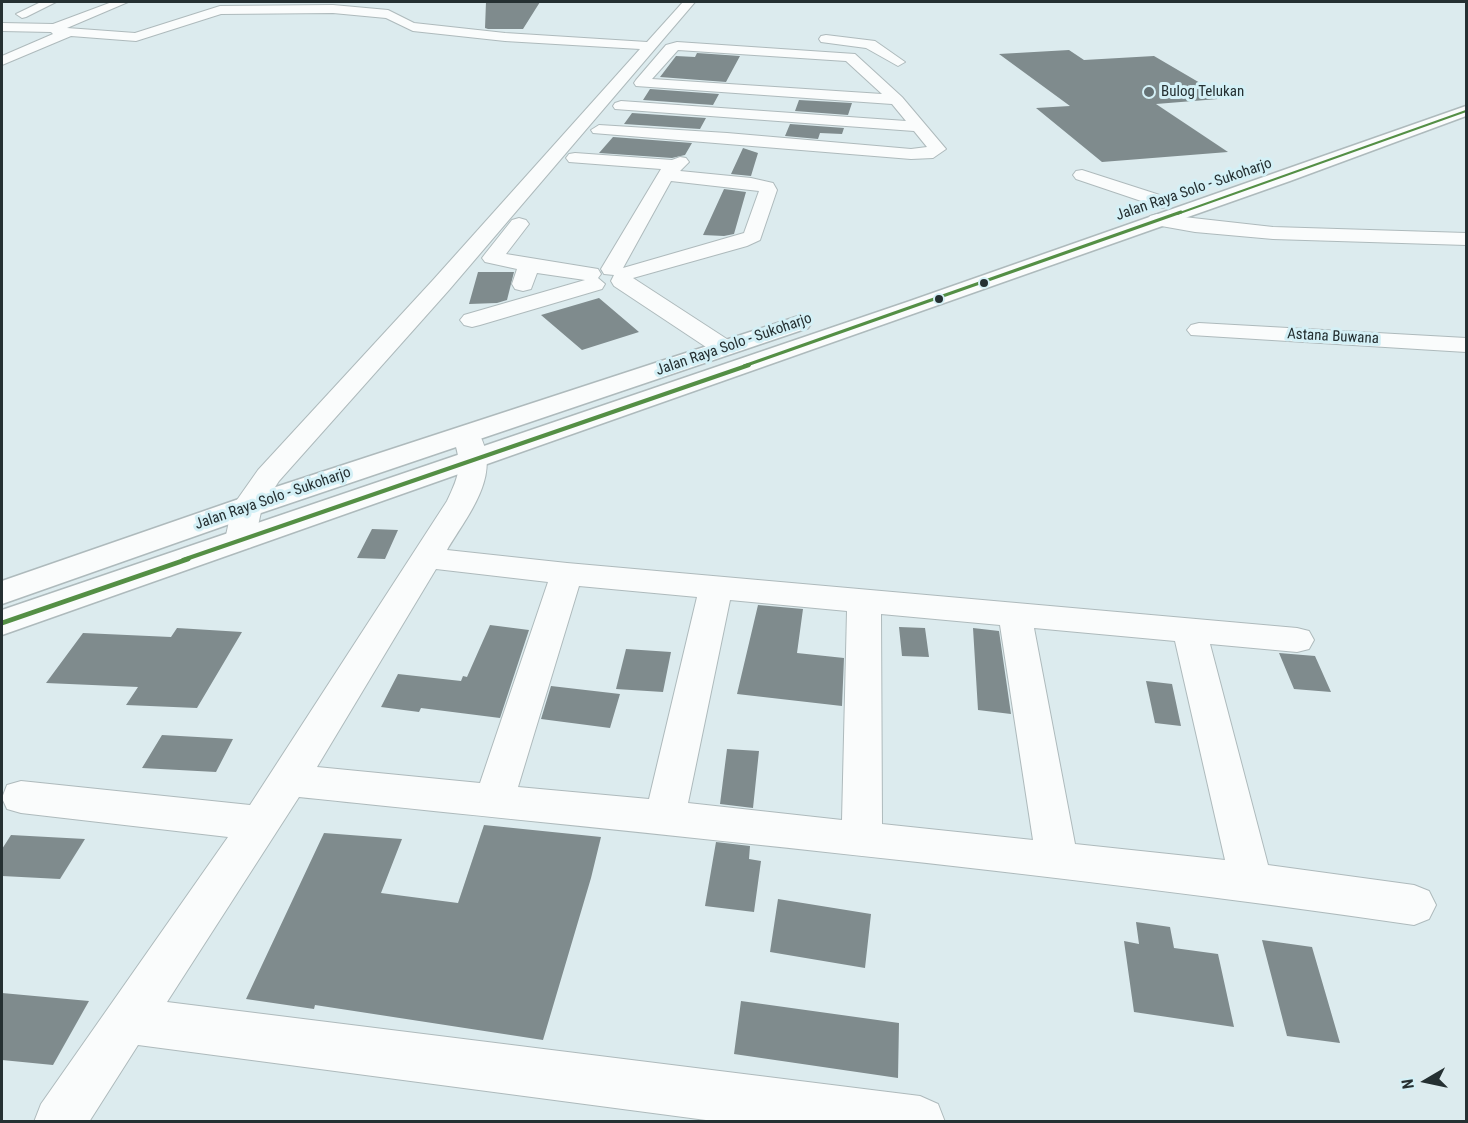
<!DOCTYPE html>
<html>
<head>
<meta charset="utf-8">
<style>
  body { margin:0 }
  #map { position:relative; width:1468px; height:1123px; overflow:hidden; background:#dcebee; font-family:"Roboto Condensed",sans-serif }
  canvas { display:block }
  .frame { position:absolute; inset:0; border:3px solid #253032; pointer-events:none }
  .north { position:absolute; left:1396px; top:1051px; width:60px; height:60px; -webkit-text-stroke:4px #d4f0f6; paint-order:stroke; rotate:261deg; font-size:16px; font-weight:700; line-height:24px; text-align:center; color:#253032 }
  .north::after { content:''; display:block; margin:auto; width:21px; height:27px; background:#253032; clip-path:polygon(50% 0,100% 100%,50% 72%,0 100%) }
</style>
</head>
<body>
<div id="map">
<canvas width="1468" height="1123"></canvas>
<div class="frame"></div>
<div class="north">N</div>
</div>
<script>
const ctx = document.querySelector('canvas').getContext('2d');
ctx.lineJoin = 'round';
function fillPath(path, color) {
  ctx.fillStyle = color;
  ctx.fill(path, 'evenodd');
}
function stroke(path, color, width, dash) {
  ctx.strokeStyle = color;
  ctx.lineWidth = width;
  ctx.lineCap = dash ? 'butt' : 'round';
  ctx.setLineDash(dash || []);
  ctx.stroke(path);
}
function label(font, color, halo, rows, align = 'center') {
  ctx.font = font + ' "Roboto Condensed",sans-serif';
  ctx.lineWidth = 6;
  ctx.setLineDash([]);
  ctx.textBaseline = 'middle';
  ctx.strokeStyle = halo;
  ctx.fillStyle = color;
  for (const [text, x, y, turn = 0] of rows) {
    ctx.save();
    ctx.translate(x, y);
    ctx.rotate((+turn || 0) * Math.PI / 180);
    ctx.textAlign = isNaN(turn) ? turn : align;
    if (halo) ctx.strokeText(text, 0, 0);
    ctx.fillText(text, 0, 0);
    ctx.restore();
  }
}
const building = new Path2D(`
  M486 2H540L523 29H488L485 28Z
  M1069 50 1084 60 1154 56 1224 97H1215L1218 99 1156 104 1228 152 1102 162 1036 108 1070 106 999 54Z
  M697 53 740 56 726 82 660 77 676 56 695 57Z
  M650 89 719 94 713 105 643 100Z
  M799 100 852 103 848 115 795 111Z
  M632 113 706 118 700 129 624 124Z
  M790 124 844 128 842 134 820 133 818 139 785 136Z
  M613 137 692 143 685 155 672 158 599 153Z
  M743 148 758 153 751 176 731 174Z
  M724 189 746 192 734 234 724 236 703 235Z
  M478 272H514L507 300 497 303 469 304Z
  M599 298 639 332 582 350 541 315Z
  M372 529 398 530 385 559 357 558Z
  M758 605 803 609 797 653 844 658 842 706 737 694Z
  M490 625 529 630 500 718 421 708 419 712 381 707 398 674 461 681 463 676 467 677Z
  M899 627 925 628 929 657 902 656Z
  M177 628 242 632 197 708 126 705 138 687 46 683 83 633 171 637Z
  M973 628 999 631 1011 714 978 710Z
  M626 649 671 652 663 692 616 689Z
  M1279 653 1315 656 1331 692 1294 689Z
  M1146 681 1172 684 1181 726 1155 723Z
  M551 686 620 694 610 728 541 719Z
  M162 735 233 739 216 772 142 768Z
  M727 749 759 751 753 808 720 804Z
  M484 825 601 837 591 878 543 1040 315 1005 314 1009 246 999 324 833 402 839 381 893 458 903Z
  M11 835 85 839 60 879 2 876V849Z
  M716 842 750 846 749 859 761 861 754 912 705 906Z
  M778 899 871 914 865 968 770 952Z
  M1136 922 1170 927 1174 948 1218 954 1234 1027 1134 1012 1124 941 1139 944Z
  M1262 940 1312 947 1340 1043 1287 1036Z
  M2 993 89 1001 53 1065 2 1060Z
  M741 1001 899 1023 898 1078 734 1054Z`);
const minor = new Path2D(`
  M41 2H56L26 17 22 18 16 14Z
  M112 2H128L67 28 135 33 220 6 333 5 388 10 414 23 505 33 647 42 683 2H695L449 290 279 481 262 507 255 540 251 547 240 550 229 547 225 540 232 507 258 470 433 280 640 49 505 41 413 31 386 18 333 13 221 14 136 41 71 36 2 65V56L53 34 51 32 2 31V23L53 24Z
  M826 35 875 41 905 62 898 66 866 48 821 42 819 39 821 36Z
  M677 42 855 54 902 97 946 149 933 158 911 159 593 133 591 130 599 125 727 133 911 149 927 147 914 131 615 109 613 106 615 103 621 101 906 121 892 104 636 86 634 83 636 80 666 45ZM678 50 846 61 882 94 652 79Z
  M575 153 672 160 680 157 686 158 689 162 680 171 751 178 773 183 777 190 760 240 747 246 633 278 733 343 736 348 733 353 724 355 715 353 614 286 611 281 614 275 604 274 601 269 661 169 569 162 566 158 569 154ZM671 181 759 191 744 233 623 268Z
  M1082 170 1169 198 1171 202 1169 206 1162 208 1076 179 1073 175 1076 171Z
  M1157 214 1273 227 1466 233V245L1273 239 1195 232 1150 224 1147 220 1150 216Z
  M519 218 526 220 529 224 506 254 598 269 601 274 598 278 605 284 602 289 480 325 472 327 464 325 460 320 464 315 585 280 537 273 531 289 523 291 515 289 512 284 517 269 485 262 482 258 485 254 512 220Z
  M1199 323 1466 338V352L1191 335 1187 330 1191 325Z
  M466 427 476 429C505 472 469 513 447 550L567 563 1297 628 1309 631 1314 640 1309 649 1297 652 1210 644 1268 865 1414 885 1429 891 1436 905 1429 919 1414 925C1044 871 671 836 299 797L167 1002 920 1096 938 1104 945 1122H721L138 1045 89 1122H34L41 1104 228 837 21 813 7 809 2 798 7 785 21 781 250 805 447 501C460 474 463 464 452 435L456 429ZM436 569 548 582 480 783 317 767ZM579 586 697 597 649 799 518 787ZM730 600 847 611 842 820 688 803ZM881 614 1000 625 1033 840 882 824ZM1034 628 1175 641 1225 860 1075 844Z`);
const primary = new Path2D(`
  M1466 106V116L1290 181 2 635V610L910 301Z
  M799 316 808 318 811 323 808 328 258 514 2 604V581L236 500Z`);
const bus1Far3 = new Path2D(`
  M1177 214 1466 111`);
const bus1Far2 = new Path2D(`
  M744 366 1181 212`);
const bus1Far1 = new Path2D(`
  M183 560 749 365`);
const bus1 = new Path2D(`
  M2 623 188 559`);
const markers = [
  [1149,92,6,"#657174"],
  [984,283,5,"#253032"],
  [939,299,5,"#253032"]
];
const farPoinames = [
  ["Bulog Telukan",1161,92]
];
const farStreetnames = [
  ["Jalan Raya Solo - Sukoharjo",1194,190,-19],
  ["Astana Buwana",1333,337,3],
  ["Jalan Raya Solo - Sukoharjo",734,345,-19],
  ["Jalan Raya Solo - Sukoharjo",273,499,-19]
];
fillPath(building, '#7f8b8d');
stroke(minor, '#aebabc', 2);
stroke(primary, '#aebabc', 3);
fillPath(minor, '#fafcfc');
fillPath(primary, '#fafcfc');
stroke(bus1Far3, '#548f45', 2);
stroke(bus1Far2, '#548f45', 3);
stroke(bus1Far1, '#548f45', 4);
stroke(bus1, '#548f45', 5);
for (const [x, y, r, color] of markers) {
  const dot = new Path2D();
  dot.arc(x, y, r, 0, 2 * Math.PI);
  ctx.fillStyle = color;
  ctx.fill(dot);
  stroke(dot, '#d4f0f6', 2);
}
label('15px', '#253032', '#d4f0f6', farPoinames, 'left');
label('15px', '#253032', '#d4f0f6', farStreetnames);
</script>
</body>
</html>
